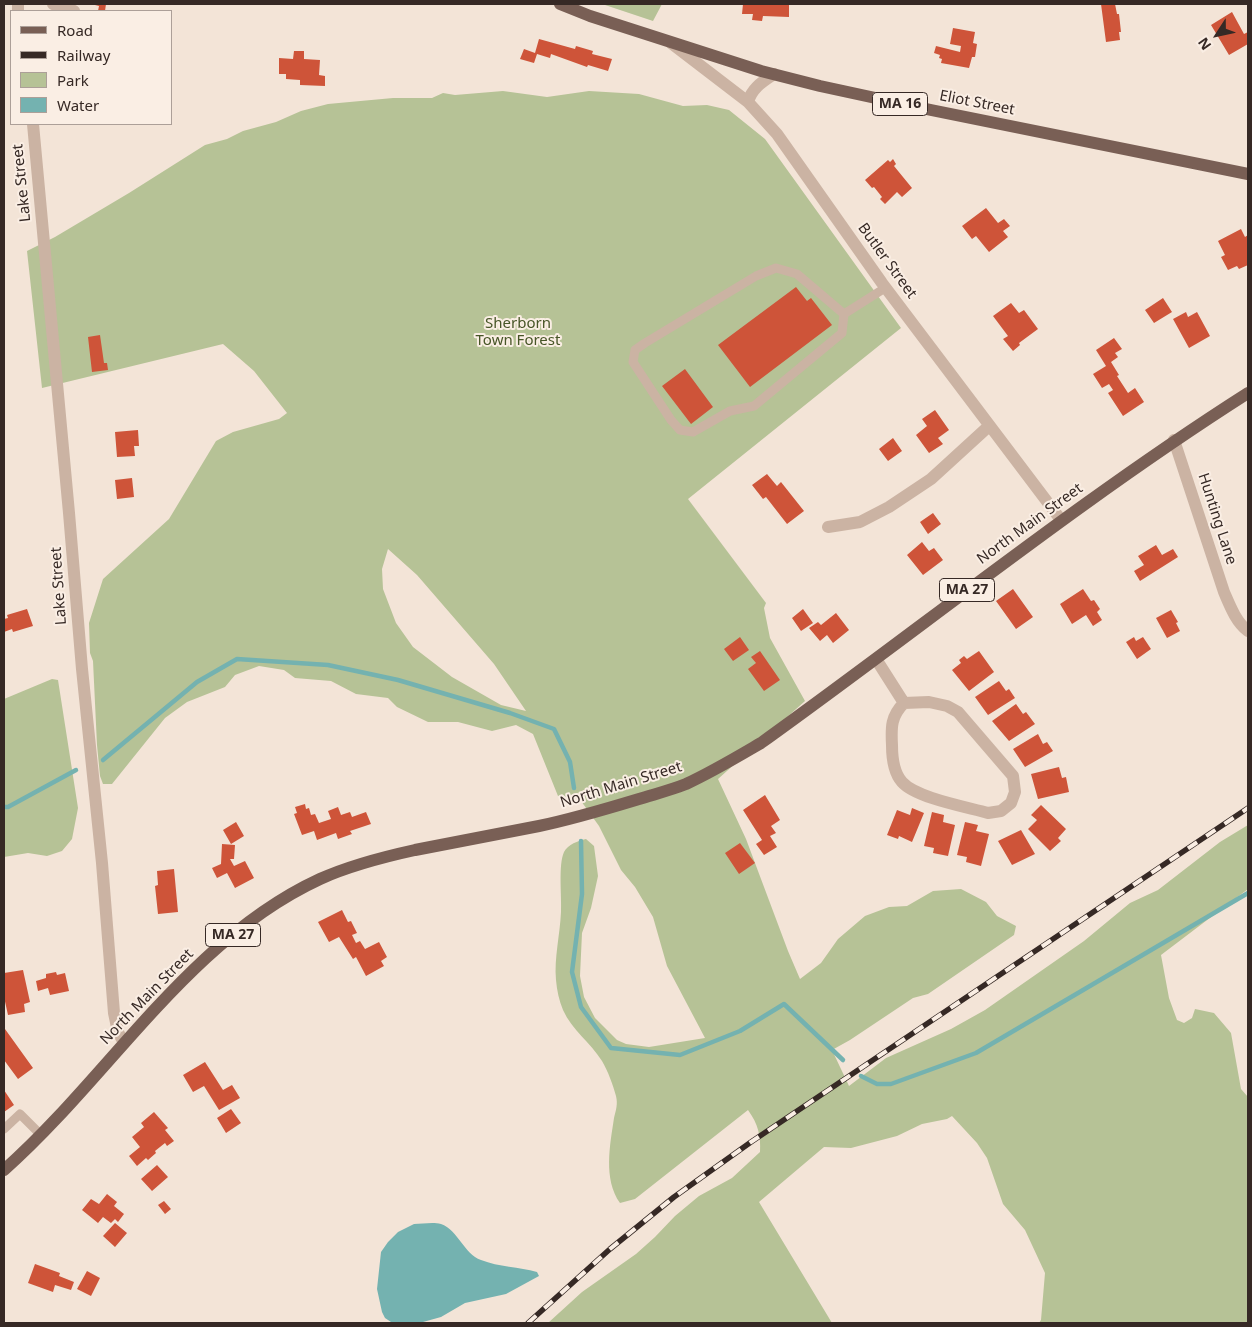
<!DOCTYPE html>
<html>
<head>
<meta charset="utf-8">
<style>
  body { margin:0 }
  #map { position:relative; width:1252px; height:1327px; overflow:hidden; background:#f3e4d7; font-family:"Noto Sans",sans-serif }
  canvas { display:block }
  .frame { position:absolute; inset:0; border:5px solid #362925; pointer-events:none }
  .legend { position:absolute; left:10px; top:10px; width:162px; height:115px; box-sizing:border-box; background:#faeee4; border:1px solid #ac9f98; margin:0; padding:6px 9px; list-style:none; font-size:15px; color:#362925 }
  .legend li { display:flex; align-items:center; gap:10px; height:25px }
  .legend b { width:25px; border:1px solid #ac9f98 }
  .north { position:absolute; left:1192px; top:10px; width:50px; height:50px; -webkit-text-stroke:4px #faeee4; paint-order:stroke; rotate:235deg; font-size:14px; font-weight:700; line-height:20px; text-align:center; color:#362925 }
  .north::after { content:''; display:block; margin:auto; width:18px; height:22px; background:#362925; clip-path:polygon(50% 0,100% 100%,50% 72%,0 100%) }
</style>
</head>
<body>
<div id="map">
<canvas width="1252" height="1327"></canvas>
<div class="frame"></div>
<ul class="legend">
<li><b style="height:6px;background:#795f55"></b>Road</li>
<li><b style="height:6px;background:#362925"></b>Railway</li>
<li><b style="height:14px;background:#b6c296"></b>Park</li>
<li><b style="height:14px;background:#74b2b0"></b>Water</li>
</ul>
<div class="north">N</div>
</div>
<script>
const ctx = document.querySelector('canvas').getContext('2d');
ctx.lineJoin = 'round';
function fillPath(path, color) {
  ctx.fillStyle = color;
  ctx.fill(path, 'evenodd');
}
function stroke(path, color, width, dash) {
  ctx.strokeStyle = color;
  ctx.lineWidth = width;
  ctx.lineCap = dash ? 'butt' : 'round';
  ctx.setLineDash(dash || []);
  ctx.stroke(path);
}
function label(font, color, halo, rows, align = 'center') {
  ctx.font = font + ' "Noto Sans",sans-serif';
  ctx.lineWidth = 4;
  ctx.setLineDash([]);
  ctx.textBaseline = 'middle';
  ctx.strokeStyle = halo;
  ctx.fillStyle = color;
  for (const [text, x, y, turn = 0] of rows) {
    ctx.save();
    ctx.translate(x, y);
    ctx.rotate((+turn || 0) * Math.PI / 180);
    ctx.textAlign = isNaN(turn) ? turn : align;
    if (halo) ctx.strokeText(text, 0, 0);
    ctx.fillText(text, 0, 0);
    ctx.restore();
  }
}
const green = new Path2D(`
  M602 4H662L653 21Z
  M503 91 547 97 589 91 639 94 683 106 707 105 729 110 765 139 901 328 688 499 766 603 764 608 770 638 805 701 718 779 746 839 788 951 800 979 821 963 838 939 865 916 889 907 907 906 933 891 961 889 986 902 997 916 1016 926 1014 935 928 994 913 998 850 1040 832 1050 849 1086 886 1058 951 1029 985 1010 1084 941 1130 903 1158 890 1220 842 1248 825V889L1161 955 1169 998 1177 1020 1184 1023 1192 1018 1195 1009 1214 1013 1231 1033 1241 1089 1248 1097V1323H1039L1041 1320 1045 1273 1025 1230 1003 1204 987 1158 977 1143 952 1116 947 1119 922 1124 897 1136 851 1148 824 1147 759 1202 832 1323H548L582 1292 636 1254 655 1237 675 1216 699 1196 732 1178 760 1152C761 1135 758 1124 748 1110L635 1199 620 1203C603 1179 610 1145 614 1118 616 1110 618 1104 616 1096 613 1085 608 1071 602 1061 590 1042 572 1030 563 1010 559 1000 557 991 556 980 554 958 560 935 561 912 562 897 558 865 564 852 568 844 578 841 586 839L594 846 598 876 591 908 582 933 580 976 584 997 595 1018 617 1040 626 1044 649 1047 705 1038 667 966 653 917 635 887 621 870 599 826 576 794 563 798 558 796 533 734 516 725 492 731 458 722H428L397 707 388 698 356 694 331 681 295 678 284 670 259 666 235 675 225 687 187 702 165 718 112 784H103L100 776 97 745 93 661 90 653 89 623 103 579 169 519 216 441 233 432 279 419 287 413 254 371 223 344 42 388 27 251 55 237 129 193 205 145 227 139 243 131 276 122 301 111 328 104 393 98H432L443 93 455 95ZM388 549 417 575 494 664 526 711 501 705 452 677 413 647 396 623 383 589 382 569Z
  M52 679 58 680 78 808 72 839 62 851 47 856 28 853 4 857V699Z`);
const water = new Path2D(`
  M414 1224C422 1224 433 1222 441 1224 458 1230 464 1254 481 1260 499 1267 519 1267 537 1272L539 1276 506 1294 465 1303 441 1317 423 1322H391L385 1318 382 1312 377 1289 381 1252 388 1242 398 1232Z`);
const stream = new Path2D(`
  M103 760 197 682 237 659 328 665 398 680 510 713 554 729 570 762 574 788
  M4 807H8L76 770
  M581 841 582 894 572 972 581 1007 611 1048 680 1055 740 1031 784 1004 843 1060
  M861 1076 877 1084H891L976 1053 1248 893`);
const building = new Path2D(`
  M91 4H106L105 11H98L99 6Z
  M743 4H789V17L763 16 762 21 752 20 753 14H742Z
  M1101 4H1115L1117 14H1119L1121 32H1119L1120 40 1106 42Z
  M1232 12 1244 34 1248 32V44L1229 55 1211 25Z
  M953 28 975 32 973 43 977 44 975 57H972L969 68 941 63 942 59 939 58 940 55 934 53 936 46 960 52 961 46 950 44Z
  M539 39 575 49 576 46 593 51 592 54 612 59 608 71 588 65 587 67 551 54 550 58 537 54 534 63 520 59 524 49 535 53Z
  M294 51H304V59L320 60 319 75 325 76V86L300 85V80L286 79V74H279V58L293 59Z
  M893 159 896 164 894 166 912 188 902 197 897 192 885 204 880 199 882 197 874 187 872 188 865 180 888 160 890 162Z
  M986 208 998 223 1004 219 1010 226 1003 231 1008 237 989 252 976 236 972 239 962 226Z
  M1241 229 1245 237 1248 235V265L1239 269 1237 266 1228 270 1221 257 1225 255 1218 241Z
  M796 287 807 301 811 298 832 325 750 387 718 345Z
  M1163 298 1172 312 1154 323 1145 310Z
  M1011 303 1019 313 1024 310 1038 329 1019 343 1020 345 1013 351 1003 339 1008 336 993 316Z
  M1186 312 1188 317 1197 312 1210 336 1189 348 1173 319Z
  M100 335 104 363H107L108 370 92 372 88 337Z
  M1114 338 1122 349 1115 353 1118 357 1111 362 1119 375 1117 376 1128 393 1135 388 1144 402 1123 416 1108 393 1113 390 1109 384 1102 388 1093 374 1106 366 1096 350Z
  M685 369 713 407 691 424 662 386Z
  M935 410 949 430 938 438 943 444 929 453 916 435 927 426 922 419Z
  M138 430 139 446H134L135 456 117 457 115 432Z
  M893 438 902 451 888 461 879 449Z
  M767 474 777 486 781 482 804 511 787 524 766 497 763 499 752 485Z
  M132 478 134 497 117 499 115 480Z
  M933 513 941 524 928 534 920 522Z
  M922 542 929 551 934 548 943 560 923 575 907 555Z
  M1156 545 1162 555 1173 549 1178 557 1140 581 1134 571 1144 565 1138 556Z
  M1013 589 1033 617 1016 629 996 601Z
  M1083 589 1091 601 1094 600 1100 609 1097 612 1102 620 1093 626 1086 615 1072 624 1060 604Z
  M27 609 33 626 13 632 12 629 4 632V619L8 618 7 615Z
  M803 609 813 623 801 631 792 618Z
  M1171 610 1178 622 1176 623 1180 631 1167 638 1156 618Z
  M836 613 849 630 833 643 827 635 820 641 809 628 818 622 821 625Z
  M740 637 749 650 733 661 724 649Z
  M1134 637 1136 641 1143 637 1151 649 1137 659 1126 642Z
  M760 651 780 680 764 691 748 669 756 663 751 657Z
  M979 651 994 672 969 691 952 670 961 663 959 660 964 656 967 659Z
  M999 681 1006 691 1009 689 1015 698 988 715 975 697Z
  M1016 704 1023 714 1026 712 1035 724 1009 741 992 721Z
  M1038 734 1043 744 1047 742 1053 751 1025 767 1013 749Z
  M1059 767 1062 778 1066 777 1069 792 1038 799 1031 774Z
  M765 795 780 820 771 826 776 833 770 836 777 847 764 855 756 844 762 840 743 810Z
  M305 804 306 809 309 808 311 815 315 814 319 823 331 819 328 811 338 807 341 815 350 812 352 817 366 812 371 824 350 831 352 834 338 839 336 833 317 840 314 831 302 835 294 814 297 813 295 807Z
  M1041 805 1066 829 1058 838 1061 841 1050 851 1028 829 1037 820 1031 815Z
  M912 808 924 813 912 842 899 836 898 839 887 835 897 810 910 815Z
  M932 812 944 815 943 822 955 825 948 856 933 853 934 848 924 846Z
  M236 822 244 836 231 844 223 830Z
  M965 822 978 825 976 831 989 834 981 866 966 862 967 857 957 855Z
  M1021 830 1035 854 1012 865 998 841Z
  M740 843 755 863 739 874 725 853Z
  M222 844 235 845 234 859H230L234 866 245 861 254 878 235 888 227 873 217 878 212 868 221 864Z
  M174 869 178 912 158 914 155 886 158 885 157 871Z
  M342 910 348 922 351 921 357 933 352 935 356 943 360 941 365 949 379 942 387 957 381 961 384 966 366 976 356 957 353 959 339 937 329 942 318 922Z
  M23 970 30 1002 24 1004 25 1012 8 1015 4 997V973Z
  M56 972 57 975 65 973 69 991 50 995 48 988 38 991 36 981 46 978V974Z
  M5 1029 33 1068 18 1079 4 1060V1030Z
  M205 1062 223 1090 232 1085 240 1098 219 1110 204 1086 193 1092 183 1075Z
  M4 1090 14 1105 4 1112Z
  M231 1109 241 1123 226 1133 217 1118Z
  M154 1112 168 1128 165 1130 174 1141 167 1146 165 1143 155 1151 156 1153 148 1160 146 1158 137 1166 129 1156 140 1147 132 1137 144 1127 141 1123Z
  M157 1165 168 1177 152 1191 141 1179Z
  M107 1194 117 1202 114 1206 124 1214 118 1222 115 1219 111 1223 103 1217 98 1223 82 1210 91 1199 99 1204Z
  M164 1201 171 1209 165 1214 158 1205Z
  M115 1223 127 1233 115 1247 103 1236Z
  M35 1264 60 1273 59 1276 74 1282 71 1290 55 1285 53 1292 28 1283Z
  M87 1271 100 1278 91 1296 77 1289Z`);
const service = new Path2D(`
  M844 314 842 333 754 406 730 411 693 432 680 430 671 420 633 362 635 350 645 343 756 276 776 268 797 274 844 314 885 288
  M4 1129 20 1114 41 1135`);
const minor = new Path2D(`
  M53 4 74 11
  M671 43 748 102 777 134 882 283 1061 520
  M748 102C752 88 762 82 774 74
  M1174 440 1224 592C1230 606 1236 622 1248 631
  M828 527 860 522 889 507 931 479 989 426
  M876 659 904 703
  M929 702 947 706 958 712 1013 776 1015 792 1011 803 1001 811 988 813C967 807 916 798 902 782 894 773 892 757 892 745 891 727 891 716 904 703Z`);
const tertiary = new Path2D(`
  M18 4V11
  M33 124 69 513 82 669 102 863 114 1013 118 1032 124 1043`);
const primary = new Path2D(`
  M560 4 590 16 761 71 820 86 931 110 1248 174
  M4 1170C110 1076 188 940 320 879 351 865 383 857 415 850 456 842 498 834 539 826 573 819 606 809 639 799 655 794 671 790 686 784 712 772 737 757 761 743 924 626 1080 500 1248 393`);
const rail = new Path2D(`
  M528 1323 610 1249 674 1197 751 1142 1248 808`);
const shields = [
  [900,104,55],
  [967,590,55],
  [233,935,55]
];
const shieldNames = [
  ["MA 16",900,104],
  ["MA 27",967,590],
  ["MA 27",233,935]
];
const streetNames = [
  ["Eliot Street",977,103,11],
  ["Lake Street",22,183,-96],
  ["Butler Street",887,261,54],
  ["Hunting Lane",1217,519,72],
  ["North Main Street",1030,524,-36],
  ["Lake Street",59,586,-94],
  ["North Main Street",621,785,-17],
  ["North Main Street",147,997,-46]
];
const parkNames = [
  ["Sherborn",518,324],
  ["Town Forest",518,341]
];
fillPath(green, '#b6c296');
fillPath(water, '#74b2b0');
stroke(stream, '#74b2b0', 4.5);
fillPath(building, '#ce5439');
stroke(service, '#cbb3a3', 9);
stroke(minor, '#cbb3a3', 12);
stroke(tertiary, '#cbb3a3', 12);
stroke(primary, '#795f55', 12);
stroke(rail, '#362925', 5.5);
stroke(rail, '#faeee4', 4, [11]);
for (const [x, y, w] of shields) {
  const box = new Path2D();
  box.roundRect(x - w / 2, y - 11.5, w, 23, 4);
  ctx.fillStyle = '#faeee4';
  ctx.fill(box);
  stroke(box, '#362925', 1);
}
label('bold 14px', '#362925', null, shieldNames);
label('15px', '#362925', '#faeee4', streetNames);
label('15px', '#475527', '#faeee4', parkNames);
</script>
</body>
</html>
